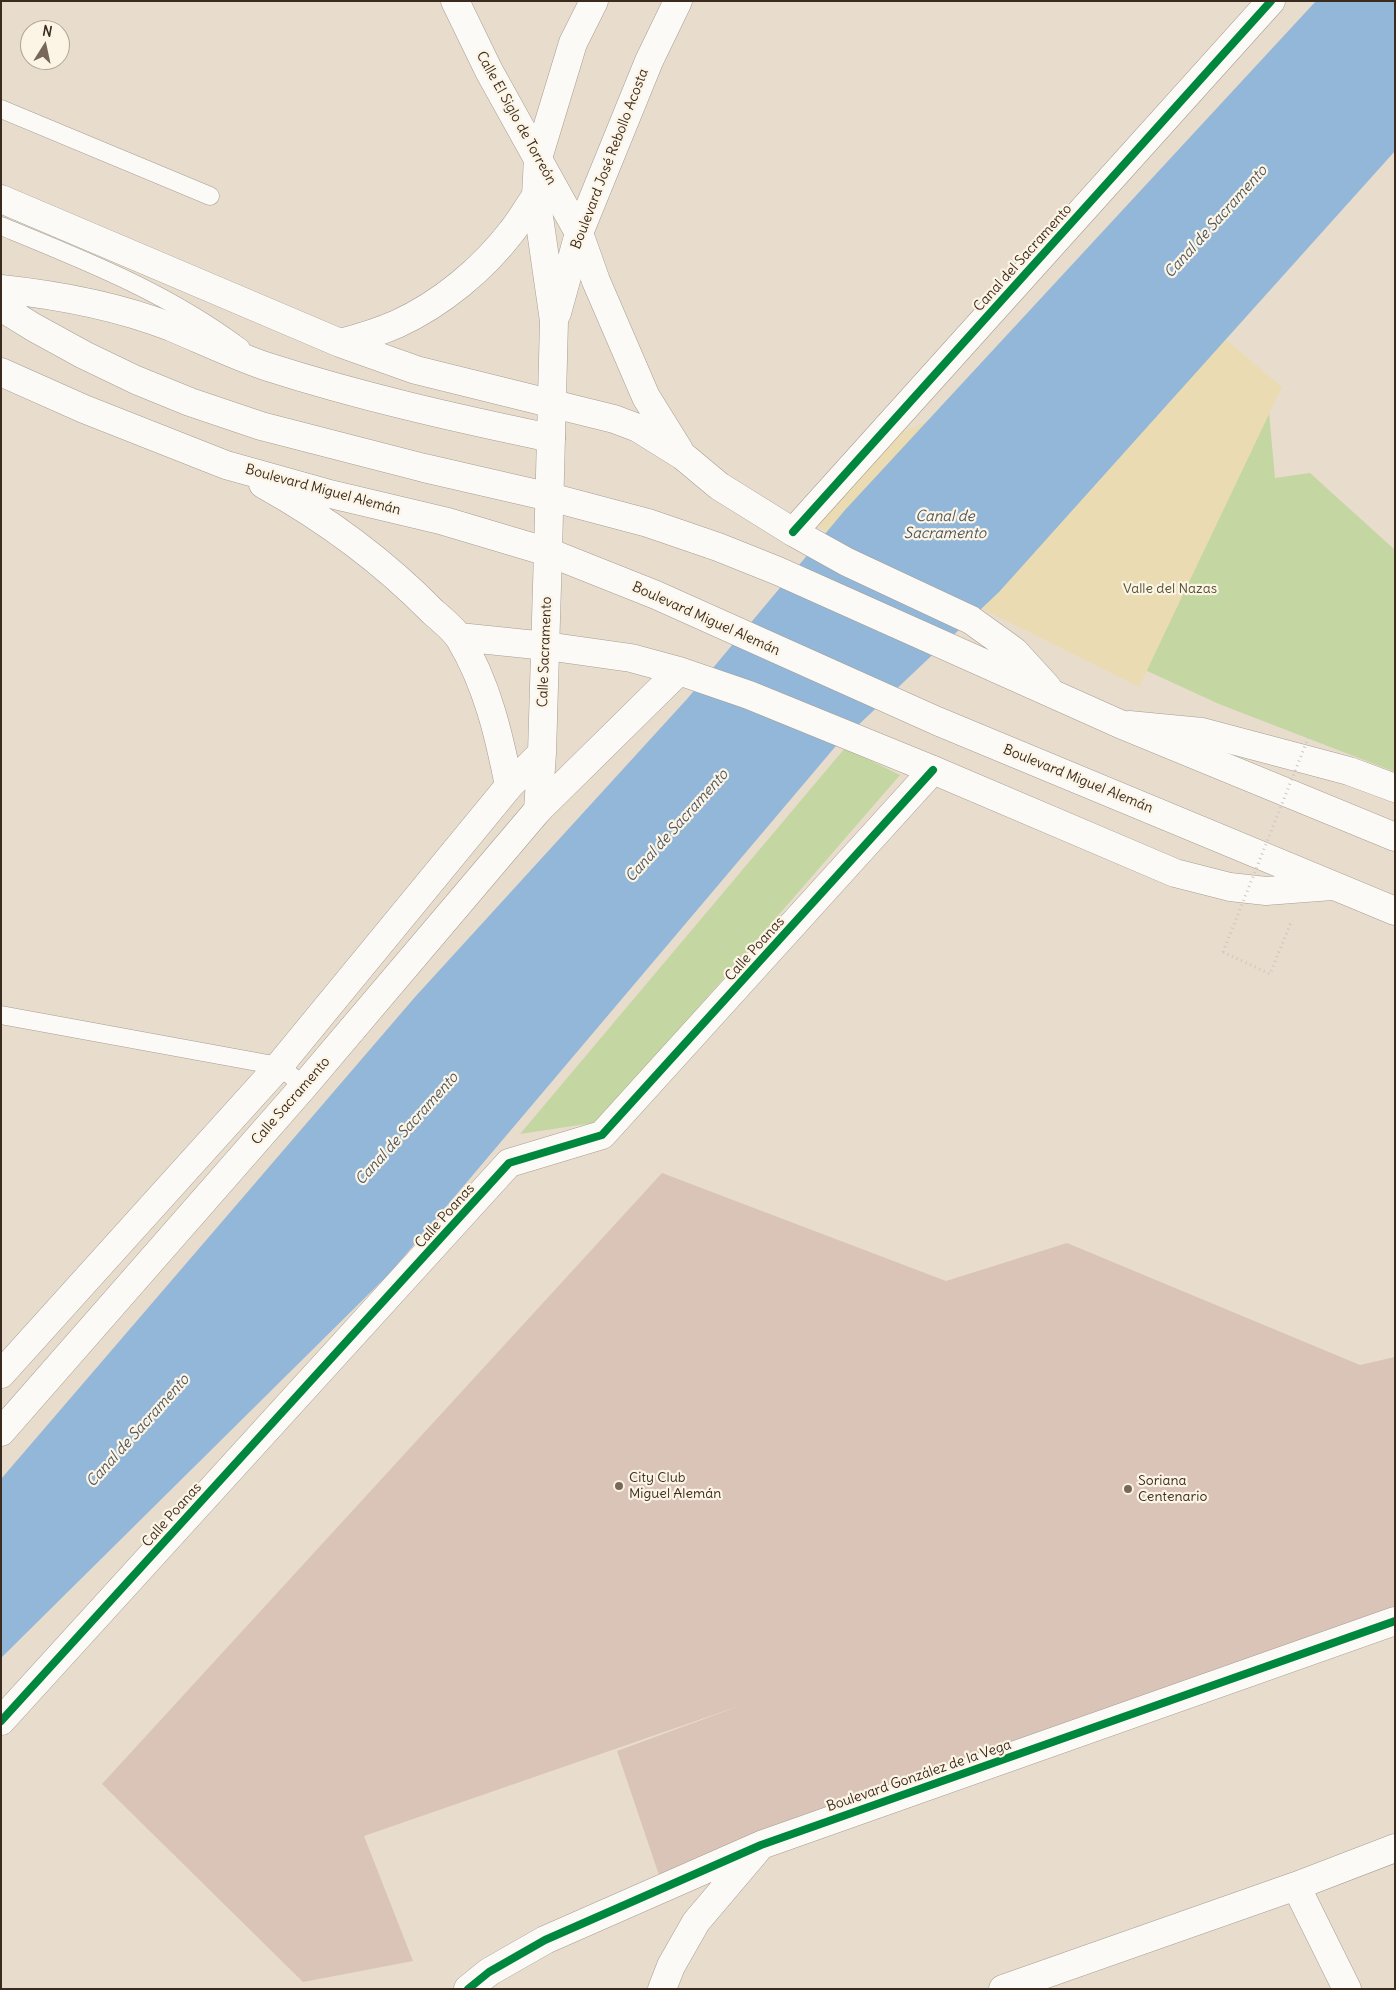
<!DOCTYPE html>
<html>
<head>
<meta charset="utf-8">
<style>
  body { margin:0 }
  #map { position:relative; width:1396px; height:1990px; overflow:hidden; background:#e8dccc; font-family:Delius,sans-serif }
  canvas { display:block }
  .frame { position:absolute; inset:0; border:2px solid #3b2a1e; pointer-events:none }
  .north { position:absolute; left:20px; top:20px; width:50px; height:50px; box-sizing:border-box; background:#fcf5e5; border:1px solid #afa495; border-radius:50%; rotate:10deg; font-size:14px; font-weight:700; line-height:20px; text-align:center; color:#3b2a1e }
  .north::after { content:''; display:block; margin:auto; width:18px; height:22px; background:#78685b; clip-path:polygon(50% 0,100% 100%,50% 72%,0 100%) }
</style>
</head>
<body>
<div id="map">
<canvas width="1396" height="1990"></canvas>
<div class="frame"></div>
<div class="north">N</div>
</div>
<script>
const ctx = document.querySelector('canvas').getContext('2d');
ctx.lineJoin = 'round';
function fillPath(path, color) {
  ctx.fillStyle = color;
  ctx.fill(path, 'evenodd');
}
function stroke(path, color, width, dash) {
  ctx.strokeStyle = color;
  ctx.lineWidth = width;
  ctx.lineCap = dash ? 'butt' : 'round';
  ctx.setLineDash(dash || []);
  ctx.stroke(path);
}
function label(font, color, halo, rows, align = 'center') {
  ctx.font = font + ' Delius,sans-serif';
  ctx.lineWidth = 4.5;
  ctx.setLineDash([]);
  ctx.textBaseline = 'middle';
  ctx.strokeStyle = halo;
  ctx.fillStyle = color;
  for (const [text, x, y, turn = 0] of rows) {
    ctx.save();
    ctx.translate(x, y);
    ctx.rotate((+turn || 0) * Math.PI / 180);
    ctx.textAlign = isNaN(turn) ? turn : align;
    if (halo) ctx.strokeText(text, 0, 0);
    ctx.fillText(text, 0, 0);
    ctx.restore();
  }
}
const green = new Path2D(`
  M1268 401 1275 478 1310 473 1395 550V772L1219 704 1032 618Z
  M845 748 900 775 599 1122 520 1134Z`);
const sand = new Path2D(`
  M1193 312 1282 387 1139 687 816 526 904 431Z`);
const water = new Path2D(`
  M1316 1H1395V151L999 592 835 747 390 1273 1 1658V1479L415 997 687 699 845 510Z`);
const building = new Path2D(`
  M662 1173 946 1281 1067 1243 1360 1365 1395 1357V1613L661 1881 617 1751 742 1705 364 1836 413 1961 303 1982 102 1784Z`);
const path = new Path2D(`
  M1223 952 1270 974 1292 920`);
const lane = new Path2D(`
  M1 109 210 196
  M1 226C86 261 166 292 241 348
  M1 1015 279 1066 304 1086`);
const street = new Path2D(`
  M1 1721 509 1163 602 1135 933 770
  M1296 1886 1347 1989
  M468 1989 489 1972 545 1940 761 1845 1395 1621
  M662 1989 671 1966 696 1922 757 1850
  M1003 1989 1296 1886 1395 1848`);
const secondary = new Path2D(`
  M455 1 489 71 579 233
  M793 532 1271 1
  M1129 725 1202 732 1349 771 1395 788
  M1 1374 279 1066 509 786 542 753
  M1 1432 304 1086 538 810 542 753 548 552`);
const primary = new Path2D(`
  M557 313 579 233 649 61 678 1
  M548 552 554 321 536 196 538 158 573 43 594 1`);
const highway = new Path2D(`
  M1 199 340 343 416 370 614 419 638 428 683 456 719 486 793 532 847 562 971 620 1014 651 1047 687
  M579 233 596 281 646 397 679 450
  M1 289C58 295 117 306 171 327 202 340 233 355 265 366 358 396 455 418 551 438
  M1 307 33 327 84 355 136 380 190 402 261 426 424 468 550 497 648 523 718 547 778 571 1120 724 1395 837
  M340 343C359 338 379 332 397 324 441 304 483 269 512 231 521 220 528 207 536 196
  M1 372 84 409 226 465 326 493 444 521 548 552 656 595 937 721 1395 911
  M263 484C324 518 384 562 433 612 442 620 454 629 460 639 487 684 499 735 509 786
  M459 637 546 646 631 658 679 671 749 695 933 770 1175 873 1230 887 1266 891 1332 886
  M538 810 679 671`);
const pathBridge = new Path2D(`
  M1223 952 1309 736`);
const cycleway = new Path2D(`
  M793 532 1271 1
  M1 1721 509 1163 602 1135 933 770
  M468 1989 489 1972 545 1940 761 1845 1395 1621`);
const markers = [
  [619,1486,5,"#78685b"],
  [1128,1489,5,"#78685b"]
];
const streetNames = [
  ["Calle El Siglo de Torreón",516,118,61],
  ["Boulevard José Rebollo Acosta",610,159,-69],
  ["Canal del Sacramento",1023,258,-48],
  ["Boulevard Miguel Alemán",323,490,15],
  ["Boulevard Miguel Alemán",706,619,24],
  ["Calle Sacramento",545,652,-88],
  ["Boulevard Miguel Alemán",1078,779,22],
  ["Calle Poanas",755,949,-48],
  ["Calle Sacramento",291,1101,-49],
  ["Calle Poanas",445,1216,-48],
  ["Calle Poanas",172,1515,-48],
  ["Boulevard González de la Vega",919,1776,-19]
];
const parkNames = [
  ["Valle del Nazas",1170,589]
];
const poiNames = [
  ["City Club",629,1478],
  ["Miguel Alemán",629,1494],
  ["Soriana",1138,1481],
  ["Centenario",1138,1497]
];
const waterNames = [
  ["Canal de Sacramento",1216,222,-48],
  ["Canal de",945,517],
  ["Sacramento",945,534],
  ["Canal de Sacramento",677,826,-48],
  ["Canal de Sacramento",407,1129,-48],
  ["Canal de Sacramento",138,1431,-48]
];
fillPath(green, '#c4d6a1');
fillPath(sand, '#ebdbb3');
fillPath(water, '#93b7d8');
fillPath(building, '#dac4b8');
stroke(lane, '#a59d92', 19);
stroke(street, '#a59d92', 29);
stroke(secondary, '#a59d92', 29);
stroke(primary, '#a59d92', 29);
stroke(highway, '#a59d92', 29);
stroke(path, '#cac7c3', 3, [1, 4]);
stroke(lane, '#fcfaf7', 18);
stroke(street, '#fcfaf7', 28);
stroke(secondary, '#fcfaf7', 28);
stroke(primary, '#fcfaf7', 28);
stroke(highway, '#fcfaf7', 28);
stroke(pathBridge, '#cac7c3', 3, [1, 4]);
stroke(cycleway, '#00873e', 8);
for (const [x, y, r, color] of markers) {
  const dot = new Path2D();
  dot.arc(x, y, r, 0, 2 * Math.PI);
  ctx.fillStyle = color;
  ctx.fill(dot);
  stroke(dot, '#fcf5e5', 2);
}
label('14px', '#3b2a1e', '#fcf5e5', streetNames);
label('14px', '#565436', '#fcf5e5', parkNames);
label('14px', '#3b2a1e', '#fcf5e5', poiNames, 'left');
label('italic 15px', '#4d5661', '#fcf5e5', waterNames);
</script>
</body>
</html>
